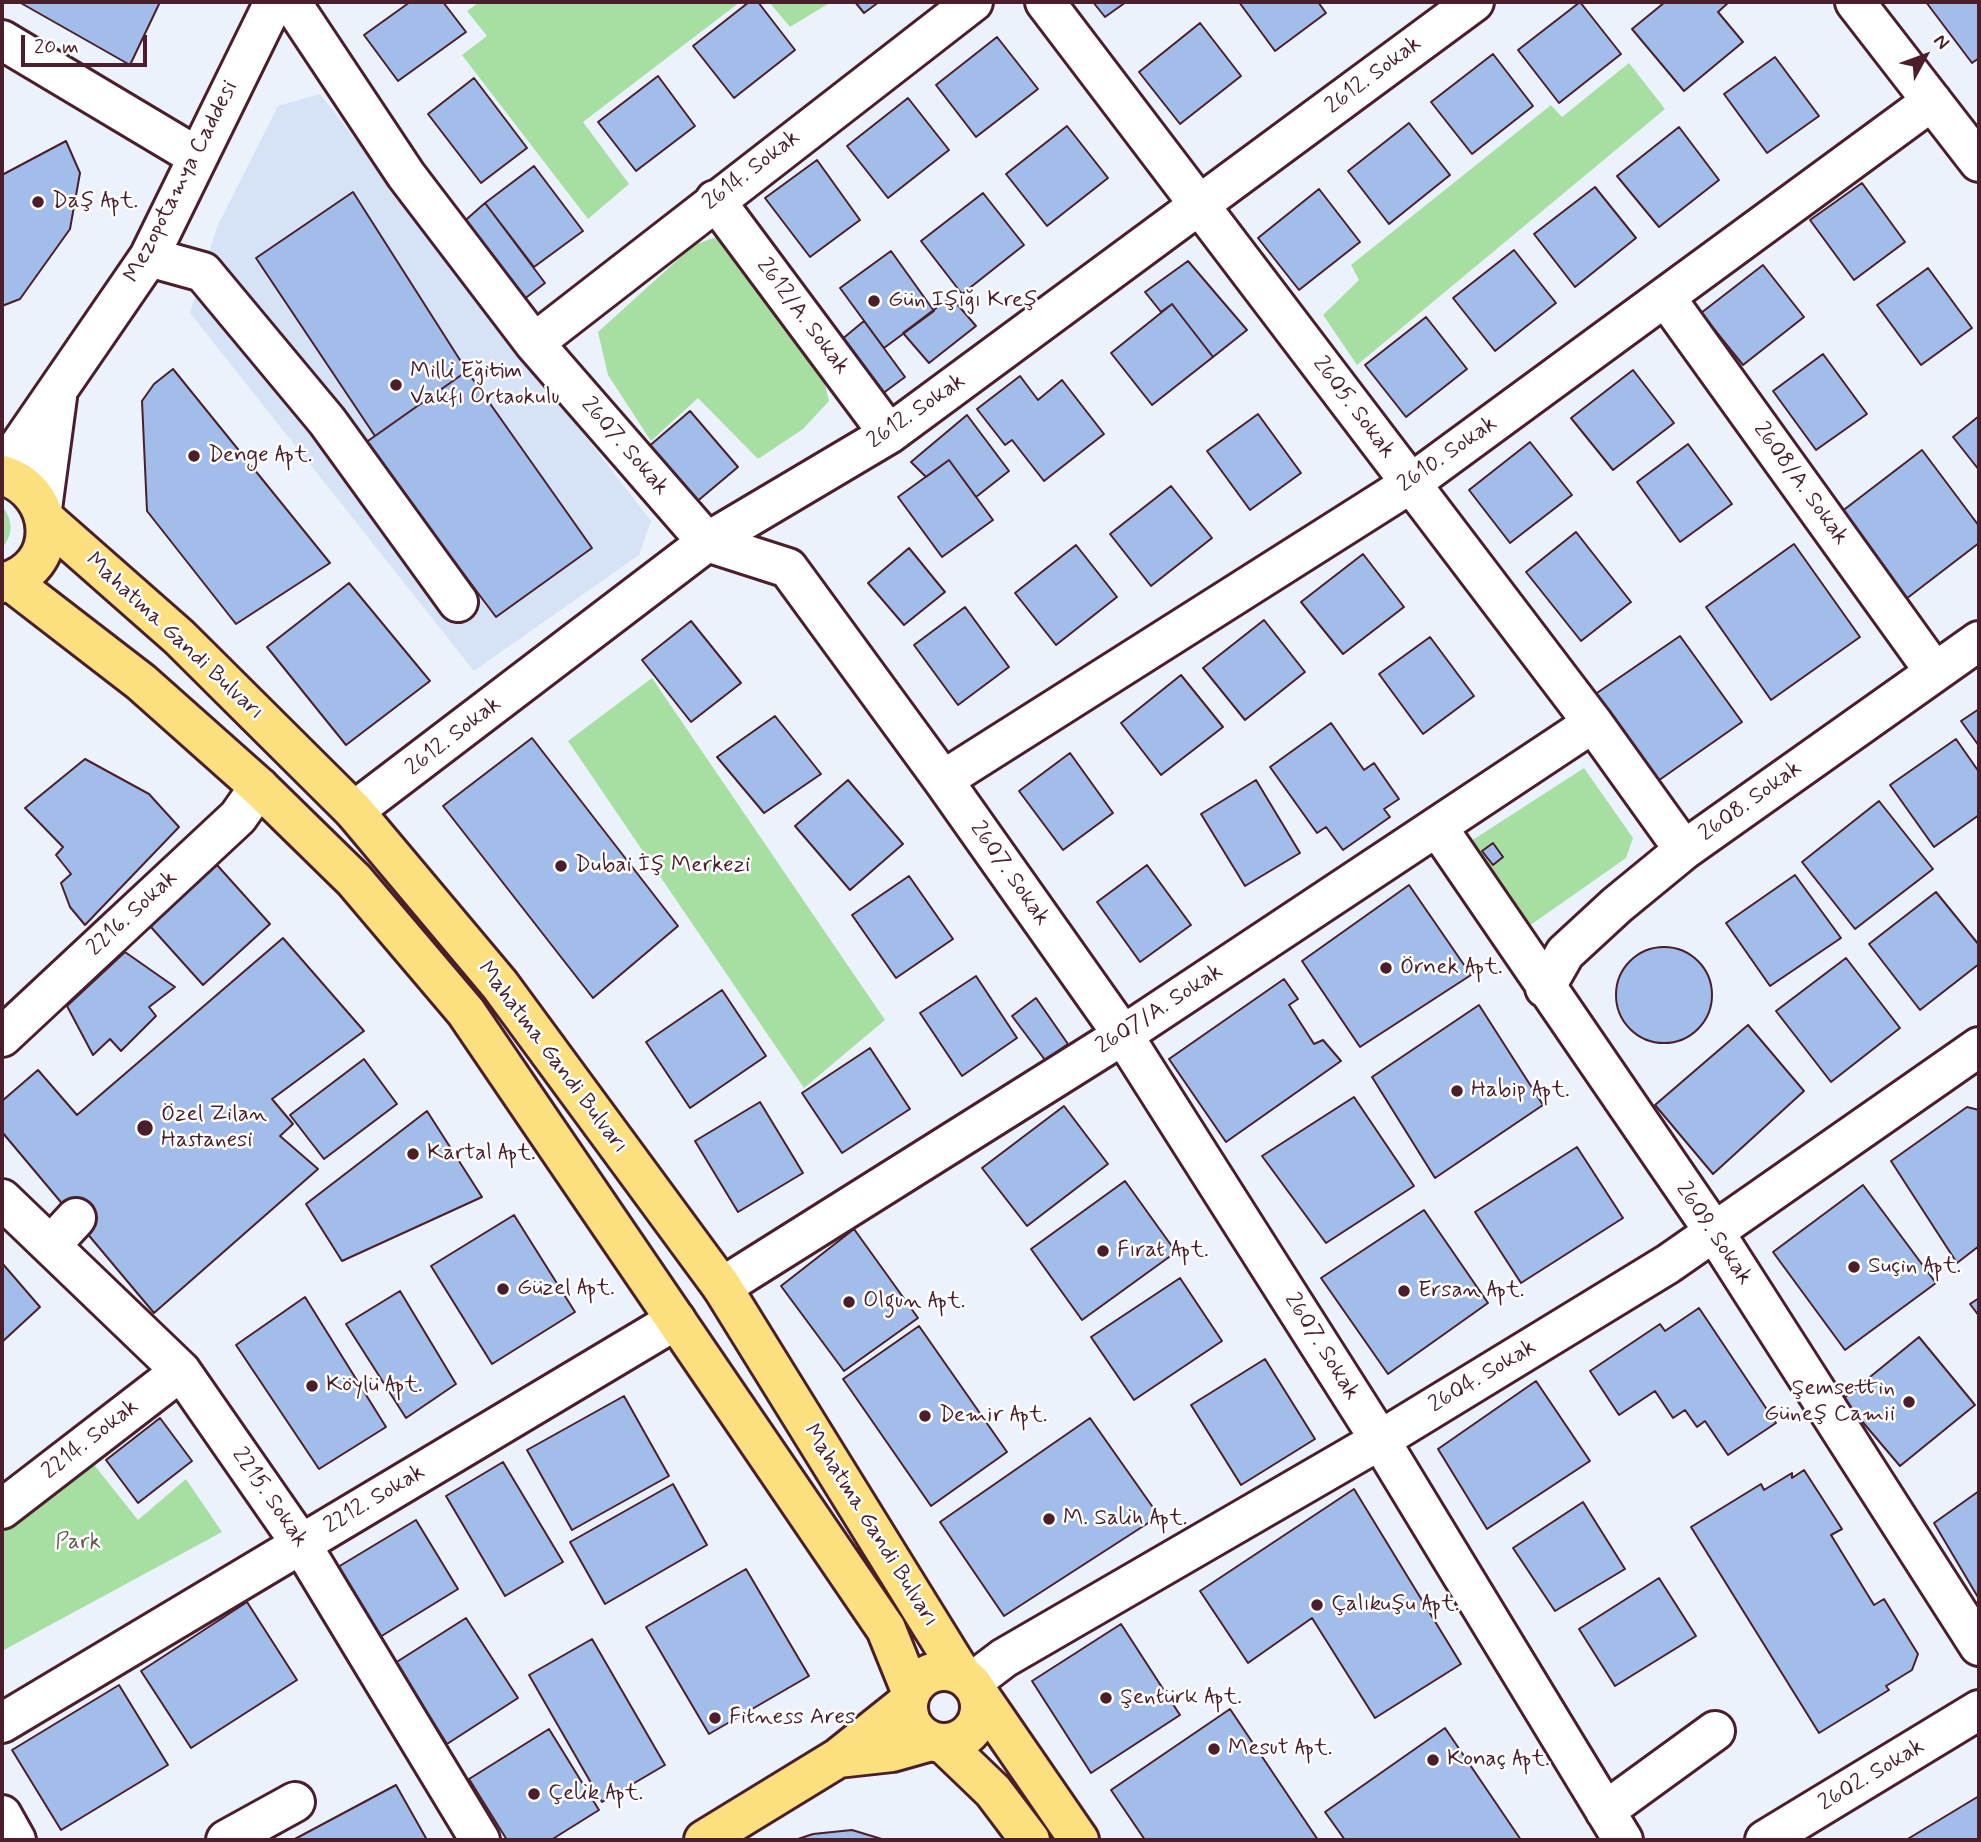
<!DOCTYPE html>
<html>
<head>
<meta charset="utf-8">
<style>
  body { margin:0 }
  #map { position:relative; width:1981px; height:1842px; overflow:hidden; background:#ecf2fb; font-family:Mynerve,sans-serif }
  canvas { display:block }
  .frame { position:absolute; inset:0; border:4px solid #4a1f2b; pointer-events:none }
  .north { position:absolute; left:1890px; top:21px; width:70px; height:70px; -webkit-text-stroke:5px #fff; paint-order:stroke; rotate:49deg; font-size:19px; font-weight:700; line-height:28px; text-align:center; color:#4a1f2b }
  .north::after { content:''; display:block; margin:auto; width:24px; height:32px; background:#4a1f2b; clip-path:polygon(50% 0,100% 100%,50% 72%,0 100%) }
  .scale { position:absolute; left:21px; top:35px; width:126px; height:32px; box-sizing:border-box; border:4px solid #4a1f2b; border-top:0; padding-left:9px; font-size:21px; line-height:24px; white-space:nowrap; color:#4a1f2b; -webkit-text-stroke:5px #fff; paint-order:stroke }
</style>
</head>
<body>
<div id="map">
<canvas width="1981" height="1842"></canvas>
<div class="frame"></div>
<div class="north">N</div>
<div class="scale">20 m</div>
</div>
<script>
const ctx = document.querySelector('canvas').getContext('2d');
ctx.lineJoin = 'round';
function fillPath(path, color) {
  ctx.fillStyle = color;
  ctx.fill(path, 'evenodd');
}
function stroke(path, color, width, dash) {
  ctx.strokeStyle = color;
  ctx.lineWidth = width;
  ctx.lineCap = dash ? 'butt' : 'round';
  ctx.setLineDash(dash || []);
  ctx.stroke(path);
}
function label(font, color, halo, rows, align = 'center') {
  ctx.font = font + ' Mynerve,sans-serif';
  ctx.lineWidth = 5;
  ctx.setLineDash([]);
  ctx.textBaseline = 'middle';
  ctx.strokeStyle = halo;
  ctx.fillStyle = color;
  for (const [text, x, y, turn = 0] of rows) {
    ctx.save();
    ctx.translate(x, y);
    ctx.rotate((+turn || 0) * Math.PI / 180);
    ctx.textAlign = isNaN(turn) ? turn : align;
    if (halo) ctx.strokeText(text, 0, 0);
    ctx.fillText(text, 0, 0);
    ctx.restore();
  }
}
const built = new Path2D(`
  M320 94 651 521 639 555 474 671 190 313 217 227 278 106Z`);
const green = new Path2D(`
  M479 2H740L583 122 629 184 588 219 462 55 487 36 467 11Z
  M769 2H831L790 27Z
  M1629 63 1665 109 1357 365 1323 315 1359 280 1351 265 1551 105 1562 117Z
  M719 236 820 364 829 401 803 429 758 459 698 398 651 441 608 375 598 332 694 245Z
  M2 506C13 520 14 534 2 548Z
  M652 678 885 1020 804 1088 568 741Z
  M1584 768 1633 838 1626 858 1522 931 1468 843Z
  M91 1461 138 1520 186 1479 222 1532 2 1651V1528Z`);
const building = new Path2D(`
  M19 2H160L130 65Z
  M410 2H443L466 32 398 81 364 35Z
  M749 2H758L795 50 734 98 693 46Z
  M855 2H879L864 13Z
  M1093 2H1126L1105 17Z
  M1239 2H1318L1326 13 1275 51Z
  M1580 2 1621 54 1559 103 1518 50Z
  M1665 2H1729L1718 12 1743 42 1684 91 1632 29Z
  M1926 2H1979V58L1972 63Z
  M1200 23 1241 76 1180 124 1139 72Z
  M997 37 1038 89 976 137 936 85Z
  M1493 54 1533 106 1472 154 1431 102Z
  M1775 57 1819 116 1767 153 1724 94Z
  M658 76 695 126 636 171 598 122Z
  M474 78 527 148 481 183 428 114Z
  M908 98 949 150 888 198 847 146Z
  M1409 123 1450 175 1389 224 1348 171Z
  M1067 126 1108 178 1047 226 1006 174Z
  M1679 127 1719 180 1659 227 1617 176Z
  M66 141 80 173 70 229 20 299 2 306V175Z
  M817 160 860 220 810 257 765 198Z
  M534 166 583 231 534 267 485 203Z
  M1862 183 1905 242 1854 280 1810 220Z
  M1595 187 1636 238 1575 287 1534 234Z
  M1319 189 1360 242 1299 290 1258 238Z
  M353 192 467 371 375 436 256 258Z
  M983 193 1024 245 962 294 921 241Z
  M485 203 545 283 523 300 460 225Z
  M1514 250 1556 303 1495 351 1453 298Z
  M891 251 934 311 884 348 840 288Z
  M1188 261 1247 330 1213 357 1172 304 1161 312 1145 292Z
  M1763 265 1804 317 1743 365 1701 313Z
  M1928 268 1972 328 1921 365 1877 305Z
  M951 297 976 326 929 363 903 333Z
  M1172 304 1213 357 1152 405 1111 353Z
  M1426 317 1467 369 1406 417 1365 365Z
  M864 321 905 377 878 397 835 345Z
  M1823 354 1867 414 1816 450 1773 391Z
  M173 369 330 563 236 624 147 511 142 401 154 384Z
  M1633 370 1674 423 1613 470 1571 418Z
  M467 371 592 548 496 617 365 443Z
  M1020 376 1038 400 1062 380 1104 434 1044 481 1012 440 1005 445 977 409Z
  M690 411 738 467 694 504 647 448Z
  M1258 414 1301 473 1250 510 1207 451Z
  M967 415 1009 471 976 497 949 460 926 477 911 462Z
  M1979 416V470L1953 437Z
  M1530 442 1572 495 1510 543 1469 490Z
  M1688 444 1732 504 1680 542 1637 482Z
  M1922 450 1979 526V543L1906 599 1841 512Z
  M949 460 993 520 942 557 898 497Z
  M1171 486 1212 538 1151 586 1110 534Z
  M1576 532 1631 602 1581 641 1526 572Z
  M1794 544 1860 637 1771 700 1706 607Z
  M1076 545 1117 597 1056 645 1015 593Z
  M909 548 945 592 904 625 868 583Z
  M1363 554 1404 607 1343 654 1301 602Z
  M349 583 430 681 346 745 267 647Z
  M965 607 1009 667 958 705 914 645Z
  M1264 620 1305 672 1245 720 1203 668Z
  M691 621 741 683 691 722 642 660Z
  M1680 636 1742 722 1655 783 1594 695Z
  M1430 637 1474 696 1423 734 1379 674Z
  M1181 675 1223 727 1161 775 1121 723Z
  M1979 709V746L1961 721Z
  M775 716 821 774 764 813 717 757Z
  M1331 723 1364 770 1374 763 1399 799 1384 809 1390 817 1343 850 1326 827 1317 833 1270 767Z
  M532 738 678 926 593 998 443 806Z
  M1956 739 1979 772V815L1934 847 1890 785Z
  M1070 753 1113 813 1063 850 1019 791Z
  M85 759 149 794 179 827 85 925 70 907 61 883 71 874 56 855 63 847 25 808Z
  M848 780 903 844 850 890 795 826Z
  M1256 780 1300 853 1245 886 1201 814Z
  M1879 801 1933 869 1855 929 1802 862Z
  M1493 843 1503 857 1493 865 1482 851Z
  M217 865 270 924 203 985 150 926Z
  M1147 865 1191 925 1140 962 1097 902Z
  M1795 875 1841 938 1770 986 1726 923Z
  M909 876 953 939 896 978 852 915Z
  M1409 885 1471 975 1360 1047 1302 961Z
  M1936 892 1979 945V964L1920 1010 1869 944Z
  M283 938 364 1031 272 1099 293 1124 280 1136 318 1169 154 1313 2 1132V1101L38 1070 77 1115Z
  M1616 995a48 48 0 1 1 96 0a48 48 0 1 1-96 0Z
  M125 952 175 987 149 1007 156 1016 121 1051 110 1039 93 1055 67 1006Z
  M1846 958 1900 1028 1831 1082 1776 1011Z
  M976 976 1017 1038 962 1076 920 1013Z
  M1284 979 1298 999 1289 1005 1314 1044 1323 1040 1341 1061 1226 1142 1169 1059Z
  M722 990 766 1056 690 1108 646 1042Z
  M1036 998 1068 1044 1045 1060 1012 1016Z
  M1479 1005 1543 1105 1435 1178 1372 1077Z
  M1748 1025 1804 1091 1713 1174 1655 1105Z
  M870 1048 910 1109 842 1153 802 1093Z
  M364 1059 397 1104 324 1159 290 1115Z
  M1354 1097 1414 1186 1326 1243 1262 1156Z
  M760 1102 803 1173 738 1212 695 1141Z
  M1064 1106 1108 1164 1027 1226 982 1168Z
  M1967 1107 1979 1110V1246L1957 1263 1891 1161Z
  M427 1111 482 1197 342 1261 306 1204Z
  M1577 1147 1623 1218 1521 1283 1475 1212Z
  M1125 1181 1176 1252 1082 1320 1031 1249Z
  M1863 1185 1936 1283 1845 1350 1773 1252Z
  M1424 1210 1488 1303 1388 1374 1321 1278Z
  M514 1215 575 1312 492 1364 431 1266Z
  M854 1229 918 1318 844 1371 781 1286Z
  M2 1263 40 1307 2 1342Z
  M1180 1278 1222 1341 1134 1400 1091 1337Z
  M400 1291 456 1384 406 1418 346 1324Z
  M305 1297 386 1427 319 1469 236 1345Z
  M1979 1298V1316L1970 1304Z
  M1699 1308 1776 1423 1728 1455 1705 1421 1697 1427 1685 1410 1673 1418 1655 1391 1619 1415 1590 1371 1660 1324 1665 1331Z
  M919 1326 1007 1452 931 1506 843 1379Z
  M1919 1337 1975 1405 1900 1466 1843 1399Z
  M1265 1359 1315 1439 1241 1485 1191 1405Z
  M1536 1381 1590 1461 1487 1529 1438 1449Z
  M624 1396 669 1476 572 1530 527 1450Z
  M160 1418 192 1461 138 1503 106 1460Z
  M1090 1418 1159 1516 1004 1616 940 1522Z
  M503 1462 563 1562 505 1596 446 1496Z
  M1804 1470 1842 1529 1831 1535 1874 1605 1884 1599 1918 1654 1912 1670 1886 1686 1889 1690 1819 1733 1691 1527 1761 1484 1764 1490 1792 1473V1478Z
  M673 1484 707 1545 605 1604 570 1542Z
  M1354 1489 1461 1664 1375 1718 1312 1618 1248 1663 1200 1591Z
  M1979 1491V1599L1934 1523Z
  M1583 1502 1625 1569 1555 1611 1513 1548Z
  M416 1520 458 1589 380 1637 338 1567Z
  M746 1569 809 1676 709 1734 646 1627Z
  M1659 1578 1696 1636 1615 1686 1579 1629Z
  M247 1602 297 1680 191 1748 141 1671Z
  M466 1618 518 1698 447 1744 395 1663Z
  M1121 1624 1180 1715 1091 1773 1032 1681Z
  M592 1639 665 1765 602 1802 529 1675Z
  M119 1685 168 1765 61 1830 12 1750Z
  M1230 1709 1318 1840H1145L1111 1790Z
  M1445 1728 1521 1840H1345L1325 1812Z
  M549 1729 599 1810 551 1840H507L469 1779Z
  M396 1785 427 1840H293Z
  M1979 1796V1840H1906Z
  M852 1830 885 1840H795L813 1834Z`);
const minor = new Path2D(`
  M291 2 406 175 534 343 707 542 788 568 943 780 1123 1035 1380 1440 1623 1840
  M1045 2 1593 723 1684 850
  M1855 2 1979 162
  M2 40 196 156
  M715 200 889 434
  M149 257 203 272 327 421 458 602
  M1666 298 1934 671
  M534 343 973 2
  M2 471 149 257 274 2
  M42 509 57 397
  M943 780 1410 484 1932 101
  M354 811 707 542 889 434 1474 2
  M1438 828 1715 1233 1979 1646
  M1545 988 1565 953 1617 905 1684 850 1979 641
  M2 1037 238 817 259 787
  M2 1199 181 1371 301 1544 480 1840
  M52 1244 76 1218
  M722 1287 1123 1035 1593 723
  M2 1509 181 1371
  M971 1683 1004 1658 1380 1440 1668 1264 1979 1047
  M2 1723 676 1320
  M1605 1811 1715 1731
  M2 1815 16 1840
  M226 1840 295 1802
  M1765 1840 1979 1710`);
const major = new Path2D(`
  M2 475C58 492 62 569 2 583
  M45 519 179 637 354 811 500 985 722 1287 962 1675
  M10 581 141 682 259 787 354 880 466 1012 886 1629 911 1691
  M908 1707a36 36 0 1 1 72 0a36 36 0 1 1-72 0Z
  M978 1693 1079 1840
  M943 1743 993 1791 1030 1840
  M838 1758 892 1752 931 1741
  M704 1840 838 1758 908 1702`);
const markers = [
  [38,202,7,"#4a1f2b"],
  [874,301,7,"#4a1f2b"],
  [396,385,7,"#4a1f2b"],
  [194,456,7,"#4a1f2b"],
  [561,866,7,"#4a1f2b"],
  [1386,968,7,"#4a1f2b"],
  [1457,1091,7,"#4a1f2b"],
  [145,1128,9,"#4a1f2b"],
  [413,1154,7,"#4a1f2b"],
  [1103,1251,7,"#4a1f2b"],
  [1854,1267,7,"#4a1f2b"],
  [503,1289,7,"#4a1f2b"],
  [1404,1291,7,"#4a1f2b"],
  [849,1302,7,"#4a1f2b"],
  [312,1386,7,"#4a1f2b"],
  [1909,1402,7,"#4a1f2b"],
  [925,1416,7,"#4a1f2b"],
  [1049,1519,7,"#4a1f2b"],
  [1317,1605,7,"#4a1f2b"],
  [1106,1698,7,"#4a1f2b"],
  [715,1718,7,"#4a1f2b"],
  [1214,1749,7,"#4a1f2b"],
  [1433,1760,7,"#4a1f2b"],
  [534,1794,7,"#4a1f2b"]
];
const streetNames = [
  ["2612. Sokak",1374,76,-37],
  ["2614. Sokak",752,171,-38],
  ["Mezopotamya Caddesi",182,182,-63],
  ["2612/A. Sokak",802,317,53],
  ["2605. Sokak",1353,408,53],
  ["2612. Sokak",917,412,-35],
  ["2607. Sokak",624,447,49],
  ["2610. Sokak",1448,455,-35],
  ["2608/A. Sokak",1800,484,54],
  ["Mahatma Gandi Bulvarı",174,637,43],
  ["2612. Sokak",454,737,-38],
  ["2608. Sokak",1751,802,-36],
  ["2607. Sokak",1009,874,55],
  ["2216. Sokak",133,914,-43],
  ["2607/A. Sokak",1160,1010,-33],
  ["Mahatma Gandi Bulvarı",552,1058,53],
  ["2609. Sokak",1713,1234,56],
  ["2607. Sokak",1321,1347,58],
  ["2604. Sokak",1483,1377,-31],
  ["2214. Sokak",91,1440,-38],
  ["2215. Sokak",269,1498,55],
  ["2212. Sokak",375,1500,-31],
  ["Mahatma Gandi Bulvarı",870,1526,58],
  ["2602. Sokak",1872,1776,-31]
];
const poiNames = [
  ["Daş Apt.",52,202],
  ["Gün Işığı Kreş",888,301],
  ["Milli Eğitim",410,372],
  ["Vakfı Ortaokulu",410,398],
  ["Denge Apt.",208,456],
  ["Dubai İş Merkezi",575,866],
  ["Örnek Apt.",1400,968],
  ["Habip Apt.",1471,1091],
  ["Özel Zilan",161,1115],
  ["Hastanesi",161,1141],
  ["Kartal Apt.",427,1154],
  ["Fırat Apt.",1117,1251],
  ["Suçin Apt.",1868,1267],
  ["Güzel Apt.",517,1289],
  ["Ersan Apt.",1418,1291],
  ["Olgun Apt.",863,1302],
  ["Köylü Apt.",326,1386],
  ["Şemsettin",1895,1389,"right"],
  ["Güneş Camii",1895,1415,"right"],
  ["Demir Apt.",939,1416],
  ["M. Salih Apt.",1063,1519],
  ["Çalıkuşu Apt.",1331,1605],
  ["Şentürk Apt.",1120,1698],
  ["Fitness Ares",729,1718],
  ["Mesut Apt.",1228,1749],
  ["Konaç Apt.",1447,1760],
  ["Çelik Apt.",548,1794]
];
const parkNames = [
  ["Park",78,1543]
];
fillPath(built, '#d6e2f6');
fillPath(green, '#a7dfa3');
fillPath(building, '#a2bde9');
stroke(building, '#4a1f2b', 2);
stroke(minor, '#4a1f2b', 44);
stroke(major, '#4a1f2b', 44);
stroke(minor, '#fff', 38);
stroke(major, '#fce080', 38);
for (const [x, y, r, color] of markers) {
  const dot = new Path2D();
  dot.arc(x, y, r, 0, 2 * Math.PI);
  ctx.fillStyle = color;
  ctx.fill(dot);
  stroke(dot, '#fff', 2.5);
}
label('23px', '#4a1f2b', '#fff', streetNames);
label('23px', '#4a1f2b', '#fff', poiNames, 'left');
label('23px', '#66594f', '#fff', parkNames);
</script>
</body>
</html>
